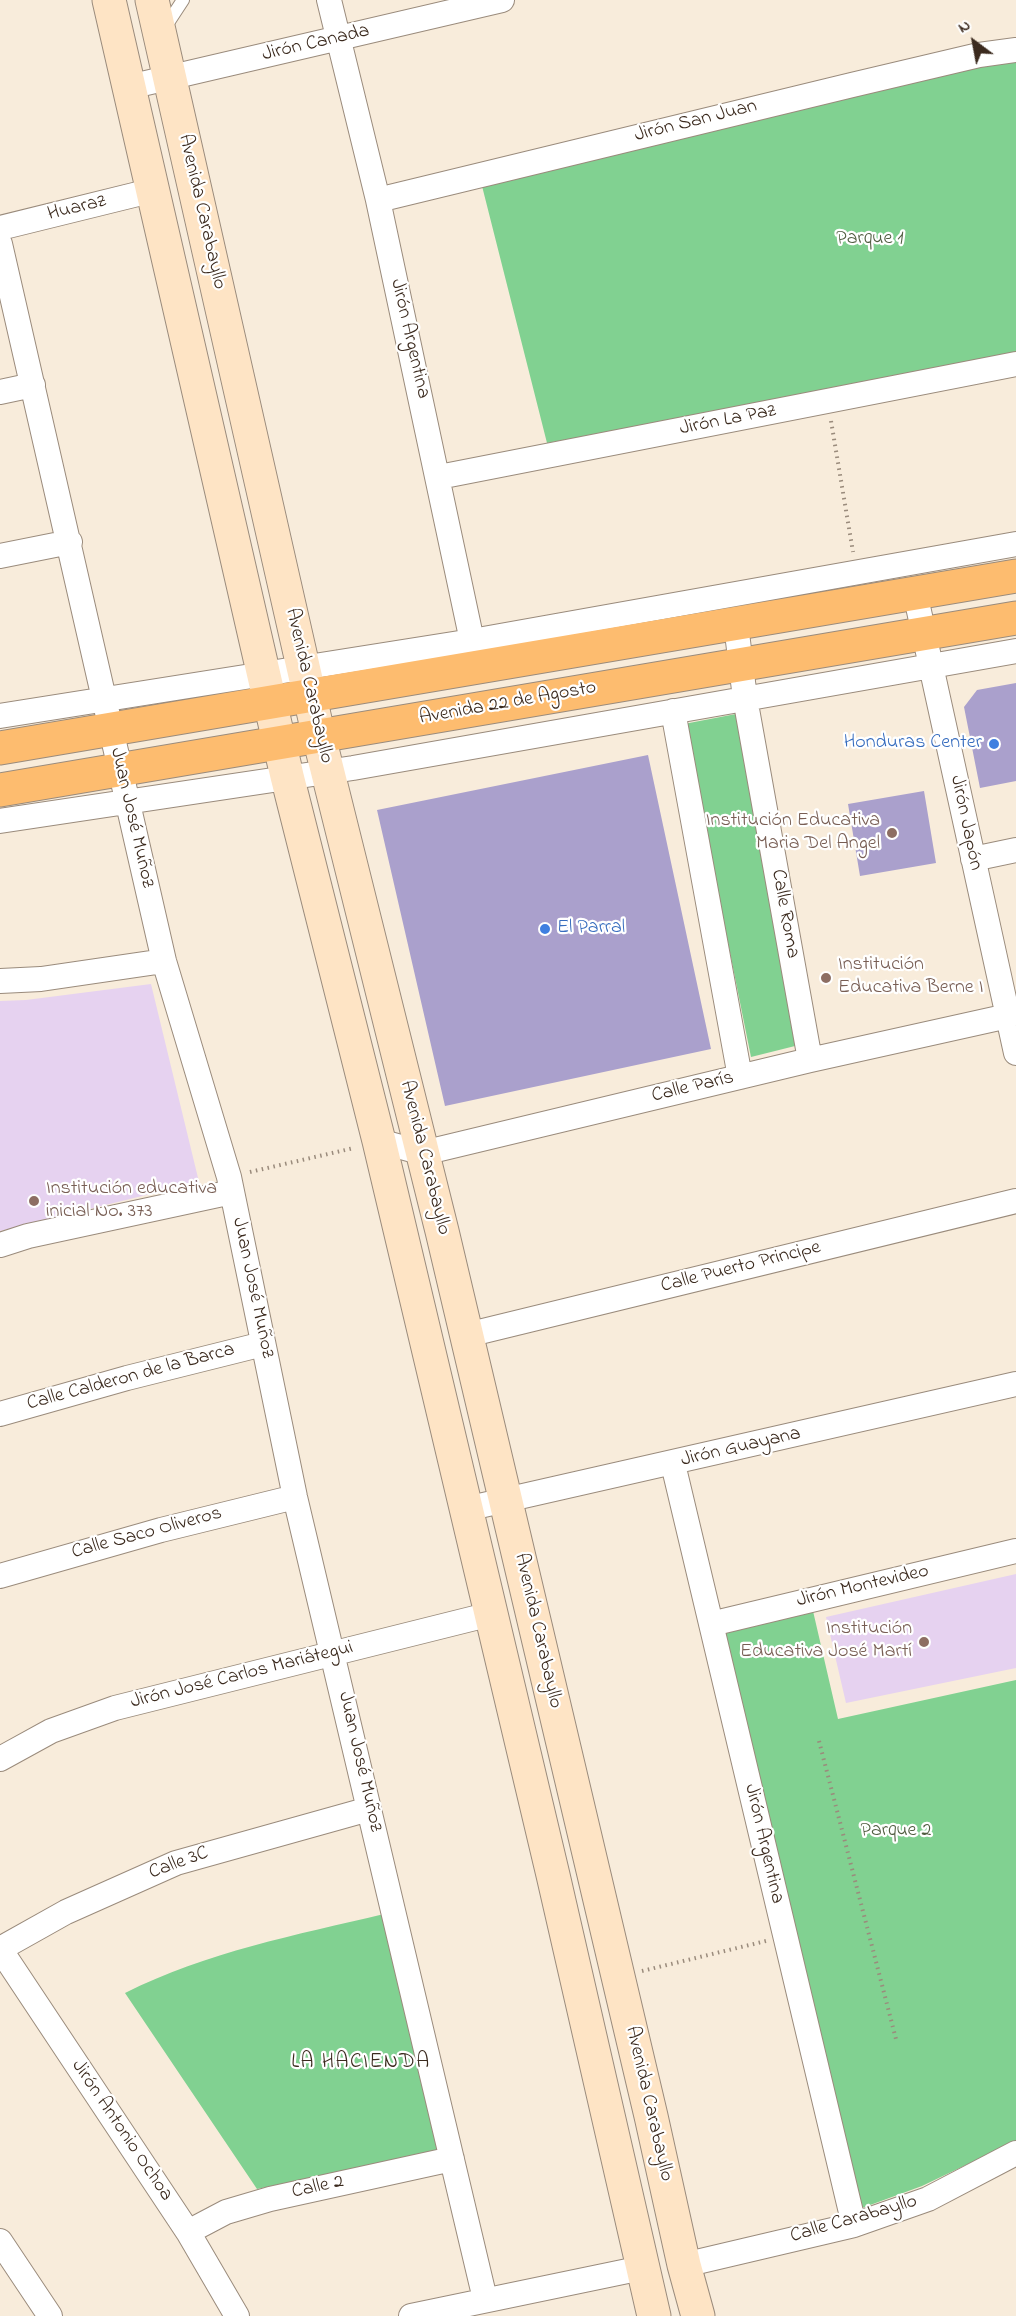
<!DOCTYPE html>
<html>
<head>
<meta charset="utf-8">
<style>
  body { margin:0 }
  #map { position:relative; width:1016px; height:2316px; overflow:hidden; background:#f8ecdb; font-family:"Indie Flower",sans-serif }
  canvas { display:block }
  .north { position:absolute; left:944px; top:12px; width:60px; height:60px; -webkit-text-stroke:4px #fff; paint-order:stroke; rotate:328deg; font-size:16px; font-weight:700; line-height:24px; text-align:center; color:#3b2a1e }
  .north::after { content:''; display:block; margin:auto; width:21px; height:27px; background:#3b2a1e; clip-path:polygon(50% 0,100% 100%,50% 72%,0 100%) }
</style>
</head>
<body>
<div id="map">
<canvas width="1016" height="2316"></canvas>
<div class="north">N</div>
</div>
<script>
const ctx = document.querySelector('canvas').getContext('2d');
ctx.lineJoin = 'round';
function fillPath(path, color) {
  ctx.fillStyle = color;
  ctx.fill(path, 'evenodd');
}
function stroke(path, color, width, dash) {
  ctx.strokeStyle = color;
  ctx.lineWidth = width;
  ctx.lineCap = dash ? 'butt' : 'round';
  ctx.setLineDash(dash || []);
  ctx.stroke(path);
}
function label(font, color, halo, rows, align = 'center') {
  ctx.font = font + ' "Indie Flower",sans-serif';
  ctx.lineWidth = 4.5;
  ctx.setLineDash([]);
  ctx.textBaseline = 'middle';
  ctx.strokeStyle = halo;
  ctx.fillStyle = color;
  for (const [text, x, y, turn = 0] of rows) {
    ctx.save();
    ctx.translate(x, y);
    ctx.rotate((+turn || 0) * Math.PI / 180);
    ctx.textAlign = isNaN(turn) ? turn : align;
    if (halo) ctx.strokeText(text, 0, 0);
    ctx.fillText(text, 0, 0);
    ctx.restore();
  }
}
const built = new Path2D(`
  M151 984 199 1182 0 1231V1001L26 1000Z
  M1016 1574V1668L846 1703 826 1617Z`);
const green = new Path2D(`
  M1016 61V358L547 443 482 186 980 66Z
  M736 714 799 1045 751 1057 684 724Z
  M813 1611 838 1719 1016 1680V2141L922 2186 862 2208 724 1633Z
  M384 1914 440 2151 257 2189 125 1993C207 1952 296 1935 384 1914Z`);
const building = new Path2D(`
  M1016 683V781L980 788 964 707 977 690Z
  M648 755 711 1049 445 1106 377 810Z
  M924 791 936 863 860 876 848 804Z`);
const path = new Path2D(`
  M831 421 853 552
  M250 1172 354 1148
  M819 1741 897 2043
  M642 1971 766 1941`);
const lane = new Path2D(`
  M164 29 183 0`);
const street = new Path2D(`
  M329 0 378 200 472 641
  M129 87 502 0
  M378 200 852 85 979 55 1016 50
  M0 228 154 190
  M0 244 164 961 229 1177 295 1497 485 2299
  M0 392 33 385
  M439 477 1016 364
  M0 556 70 542
  M915 593 1016 1053
  M736 625 745 698 810 1060
  M673 711 740 1077
  M0 716 472 641 1016 544
  M0 821 353 768 1016 651
  M973 859 1016 850
  M0 981 41 979 164 961
  M379 1141 423 1153 810 1060 1008 1016
  M0 1245 28 1236 232 1192
  M467 1335 1016 1201
  M0 1414 127 1378 263 1344
  M673 1464 854 2225
  M466 1509 1016 1384
  M0 1576 161 1530 295 1497
  M711 1624 1016 1551
  M0 1759 51 1731 115 1708 491 1614
  M0 1949 188 2232 237 2316
  M0 1949 66 1912 176 1863 369 1809
  M188 2232 226 2212 270 2199 452 2159
  M0 2241 50 2316
  M684 2265 854 2225 928 2199 1016 2153
  M411 2316 642 2268`);
const secondary = new Path2D(`
  M109 0 287 776 379 1141 553 1875 654 2316
  M152 0 319 737 442 1231 651 2116 684 2265 698 2316`);
const primary = new Path2D(`
  M0 748 1016 576
  M0 790 1016 618`);
const markers = [
  [994,744,6,"#3f7fe0"],
  [892,833,6,"#8d6e63"],
  [545,929,6,"#3f7fe0"],
  [826,978,6,"#8d6e63"],
  [34,1201,6,"#8d6e63"],
  [924,1642,6,"#8d6e63"]
];
const streetNames = [
  ["Jirón Canada",316,44,-13],
  ["Jirón San Juan",696,122,-14],
  ["Huaraz",77,209,-14],
  ["Avenida Carabayllo",201,212,77],
  ["Jirón Argentina",409,339,77],
  ["Jirón La Paz",728,421,-11],
  ["Avenida Carabayllo",308,686,77],
  ["Avenida 22 de Agosto",508,704,-10],
  ["Juan José Muñoz",131,818,77],
  ["Jirón Japón",965,823,78],
  ["Calle Roma",784,914,80],
  ["Calle París",693,1088,-13],
  ["Avenida Carabayllo",424,1158,76],
  ["Calle Puerto Principe",741,1268,-14],
  ["Juan José Muñoz",252,1288,78],
  ["Calle Calderon de la Barca",131,1378,-15],
  ["Jirón Guayana",741,1448,-13],
  ["Calle Saco Oliveros",147,1534,-15],
  ["Jirón Montevideo",863,1587,-13],
  ["Avenida Carabayllo",537,1631,77],
  ["Jirón José Carlos Mariátegui",242,1676,-14],
  ["Juan José Muñoz",359,1762,77],
  ["Jirón Argentina",763,1844,77],
  ["Calle 3C",179,1864,-20],
  ["Avenida Carabayllo",648,2104,77],
  ["Jirón Antonio Ochoa",121,2131,56],
  ["Calle 2",318,2188,-12],
  ["Calle Carabayllo",854,2220,-16]
];
const parkNames = [
  ["Parque 1",870,240],
  ["Parque 2",896,1832]
];
const shopNames = [
  ["Honduras Center",982,744],
  ["El Parral",557,929,"left"]
];
const educationNames = [
  ["Institución Educativa",880,822],
  ["Maria Del Angel",880,845],
  ["Institución",838,966,"left"],
  ["Educativa Berne I",838,989,"left"],
  ["Institución educativa",46,1190,"left"],
  ["inicial No. 373",46,1213,"left"],
  ["Institución",912,1630],
  ["Educativa José Martí",912,1653]
];
const neighbourhoodNames = [
  ["LA HACIENDA",361,2064]
];
fillPath(built, '#e6d2f0');
fillPath(green, '#81d191');
fillPath(building, '#aaa0cc');
stroke(lane, '#9a8b7c', 14);
stroke(street, '#9a8b7c', 26);
stroke(secondary, '#9a8b7c', 35);
stroke(primary, '#9a8b7c', 35);
stroke(path, '#9a8b7c', 4, [1.5, 4.5]);
stroke(lane, '#fff', 12);
stroke(street, '#fff', 24);
stroke(secondary, '#fee4c5', 33);
stroke(primary, '#fdbc6f', 33);
for (const [x, y, r, color] of markers) {
  const dot = new Path2D();
  dot.arc(x, y, r, 0, 2 * Math.PI);
  ctx.fillStyle = color;
  ctx.fill(dot);
  stroke(dot, '#fff', 2);
}
label('20px', '#3b2a1e', '#fff', streetNames);
label('20px', '#505c40', '#fff', parkNames);
label('20px', '#366cbe', '#fff', shopNames, 'right');
label('20px', '#785e54', '#fff', educationNames, 'right');
ctx.letterSpacing = '1.5px';
label('21px', '#3b2a1e', '#fff', neighbourhoodNames);
ctx.letterSpacing = '0px';
</script>
</body>
</html>
